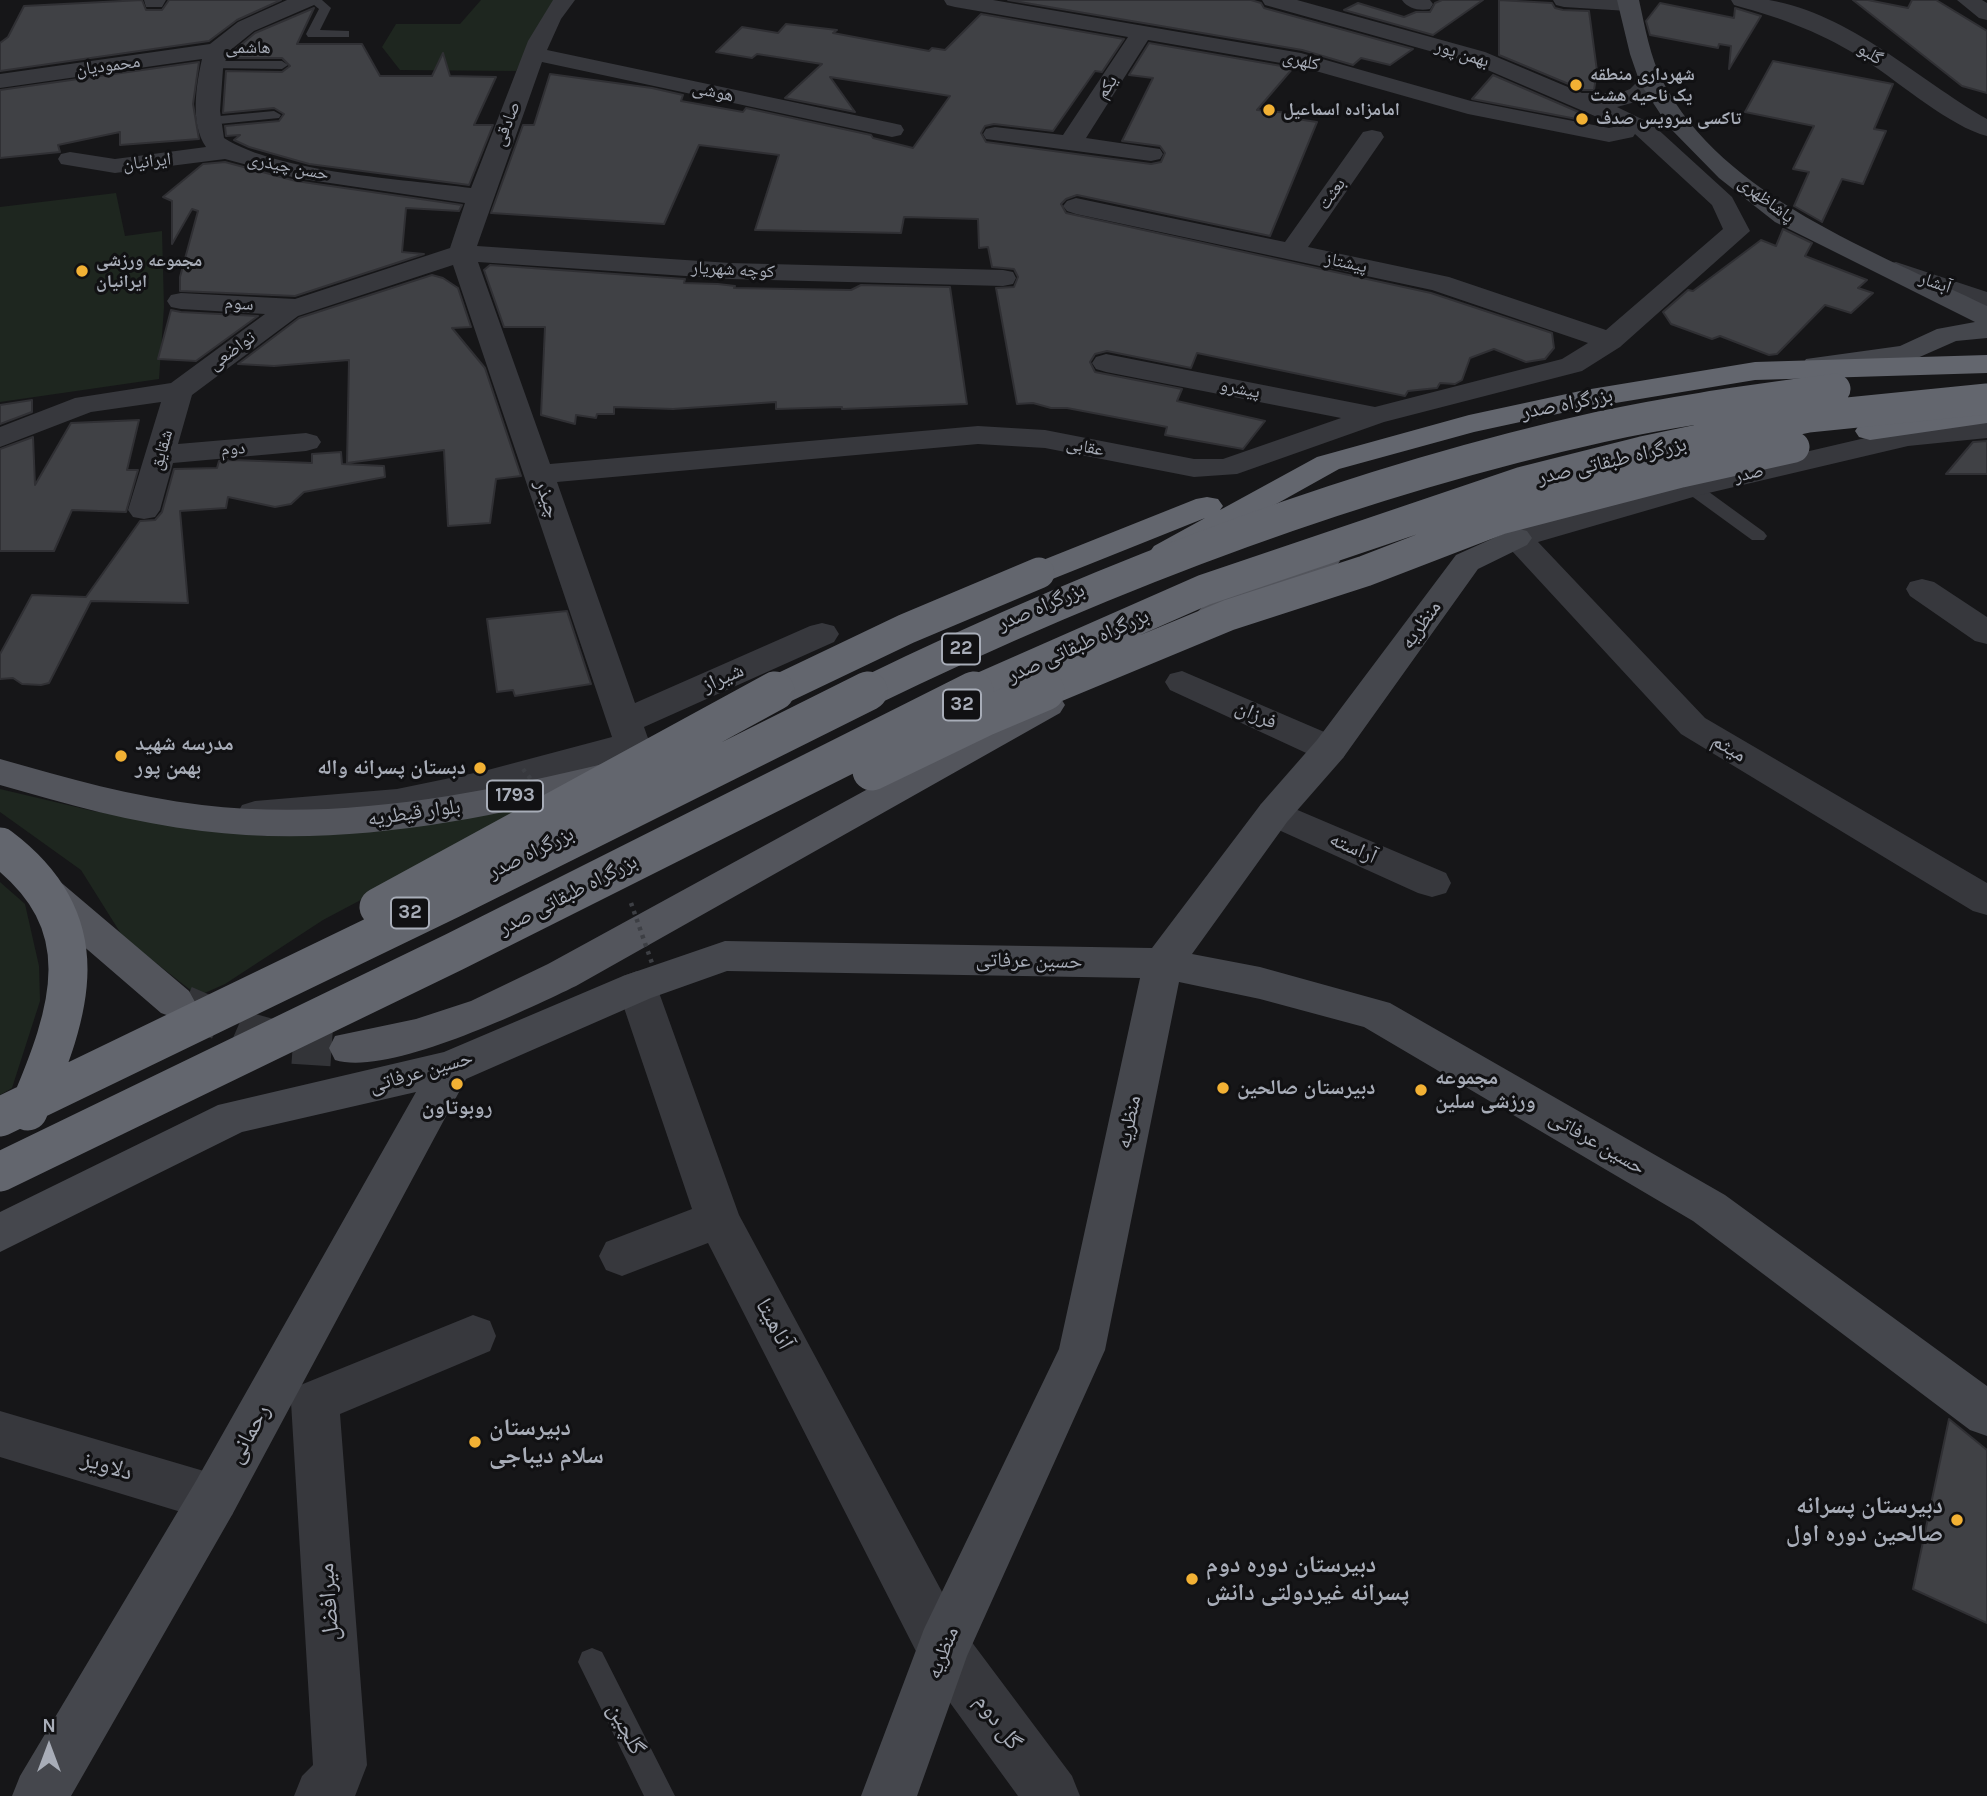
<!DOCTYPE html>
<html>
<head>
<meta charset="utf-8">
<style>
  body { margin:0 }
  #map { position:relative; width:1987px; height:1796px; overflow:hidden; background:#161618; font-family:Karla,sans-serif }
  canvas { display:block }
  .north { position:absolute; left:14px; top:1712px; width:70px; height:70px; -webkit-text-stroke:5px #111113; paint-order:stroke; rotate:0deg; font-size:19px; font-weight:700; line-height:28px; text-align:center; color:#a8adb8 }
  .north::after { content:''; display:block; margin:auto; width:24px; height:32px; background:#a8adb8; clip-path:polygon(50% 0,100% 100%,50% 72%,0 100%) }
</style>
</head>
<body>
<div id="map">
<canvas width="1987" height="1796"></canvas>
<div class="north">N</div>
</div>
<script>
const ctx = document.querySelector('canvas').getContext('2d');
ctx.lineJoin = 'round';
function fillPath(path, color) {
  ctx.fillStyle = color;
  ctx.fill(path, 'evenodd');
}
function stroke(path, color, width, dash) {
  ctx.strokeStyle = color;
  ctx.lineWidth = width;
  ctx.lineCap = dash ? 'butt' : 'round';
  ctx.setLineDash(dash || []);
  ctx.stroke(path);
}
function label(font, color, halo, rows, align = 'center') {
  ctx.font = font + ' Karla,"Noto Naskh Arabic",sans-serif';
  ctx.lineWidth = 6;
  ctx.setLineDash([]);
  ctx.textBaseline = 'middle';
  ctx.strokeStyle = halo;
  ctx.fillStyle = color;
  for (const [text, x, y, turn = 0] of rows) {
    ctx.save();
    ctx.translate(x, y);
    ctx.rotate((+turn || 0) * Math.PI / 180);
    ctx.textAlign = isNaN(turn) ? turn : align;
    if (halo) ctx.strokeText(text, 0, 0);
    ctx.fillText(text, 0, 0);
    ctx.restore();
  }
}
const green = new Path2D(`
  M481 0H555L516 71 400 70 382 47 396 24H460Z
  M116 193 125 236 162 231 164 307 159 379 0 402V207Z
  M0 789 93 811 163 823 266 836 382 830 538 806 323 920 225 984 198 996 123 937 81 870 0 812Z
  M0 882 25 904 39 966 40 1001 12 1088 0 1095Z`);
const building = new Path2D(`
  M142 0 146 10H162L169 0H281L237 20 209 41 0 71V43L8 37 24 6Z
  M1008 0H1251L1261 3 1264 8 1413 49 1390 65 1361 58 1353 65 1302 50Z
  M1442 0H1483L1433 35 1344 10 1358 3 1404 17 1416 12H1430L1435 3Z
  M1499 0 1552 3 1555 8 1563 10 1589 11 1597 71 1594 90H1583L1499 55Z
  M1853 0H1868L1908 8 1912 0H1936L1987 31V93L1962 86Z
  M1660 3 1734 18 1735 8 1761 16 1729 69 1731 46 1719 44 1718 48 1650 35 1646 21Z
  M314 8 297 44H362L380 76H432L443 53 450 76 496 77 474 125H493L469 185 309 164 249 147 234 140 240 135 226 136 225 126 279 121 284 114 274 108 223 113 226 71 282 72 290 66 282 58H229L230 54 255 33Z
  M981 14 1124 39 1102 72 1095 71 1053 131 994 124 985 126 981 133 986 142 1151 164 1161 162 1165 153 1160 146 1122 141 1153 78 1129 75 1149 43 1293 68 1257 110 1289 113 1290 118 1317 122 1270 236 1077 195 1066 199 1061 204 1066 213 1431 293 1552 333 1554 348 1545 359 1526 362 1494 349 1470 358 1462 380 1455 384 1440 383 1437 388 1408 391 1405 396 1197 353 1191 368 1107 351 1095 354 1090 362 1095 372 1182 389 1177 401 1265 421 1243 449 1165 435 1167 427 1067 408H1051L1033 403 1017 404 996 288 1014 287 1018 277 1014 269 992 267 988 247 979 248 978 219 904 217 901 233 755 230 779 155 699 145 664 224 491 213 523 125H534L550 74 652 88 683 95 681 101 743 112 746 108 871 135 873 138 913 148 950 96 830 77 855 112 785 98 822 64 757 54 752 58 716 52 742 27 778 33 786 24 837 30 833 33 929 51 932 48 945 50Z
  M1773 61 1893 84 1874 129 1886 131 1863 184 1842 179 1822 222 1794 206 1809 172 1793 169 1814 126 1745 112Z
  M199 62 193 104 199 139 120 145V132L58 145 60 152 0 158V90Z
  M1493 75 1588 116 1587 121 1472 99Z
  M225 162 296 181 462 205 459 211 406 208 402 252 424 254 295 296 180 291V277L198 211 192 209 172 244V201L163 197 203 164Z
  M1783 229 1812 243 1805 256 1867 280 1858 288 1873 293 1851 313 1825 305 1777 354 1769 355 1720 336 1712 339 1671 324 1663 312 1688 290 1693 291 1761 240 1776 246Z
  M490 265 685 279 684 283 718 284 735 286 734 288 851 290 861 285 950 287 967 404 842 409V407L776 409V402L673 409 614 407V414H597L596 418 576 415 575 424 541 415 545 327H504L484 270Z
  M432 275 443 278 458 288 471 327 452 328 485 368 521 476 496 479 490 523 448 526 444 450 347 463 349 360 274 366 238 364 299 318Z
  M171 310 181 312 258 316 196 361 158 359Z
  M32 400V412L0 424V405Z
  M139 420 127 470H138L126 512 72 510 54 551H0V449L33 437 35 485 71 423Z
  M1987 441V474H1946L1973 442Z
  M341 452 342 464 384 466 385 477 304 492 291 504 275 507 228 497 226 508 180 511 188 603 91 601 49 683 41 685 22 684 13 678 0 679V654L32 595 86 597 140 521 155 520 162 512 174 469 217 468 219 461 234 460 312 463V454Z
  M567 611 591 684 515 696 513 690 497 692 487 619Z
  M1949 1419 1987 1450V1623L1913 1589Z`);
const primaryTunnel = new Path2D(`
  M184 1005 244 1031 290 1044 350 1048`);
const lane = new Path2D(`
  M308 0H322L331 8 320 30 349 31V37H308L306 34 319 9Z
  M213 61H282L288 65 282 69 209 68 207 65Z
  M274 111 281 115 279 118 209 125 202 121 209 117Z
  M1692 483 1698 484 1764 532 1767 536 1764 540H1752L1686 492 1684 488Z
  M592 1648 602 1652 675 1796H644L578 1662 582 1652Z`);
const street = new Path2D(`
  M144 0H166L162 7H146Z
  M287 0H317L314 5 254 31 228 52 223 69 220 111 224 138C279 173 404 179 471 188L528 41 553 0H575L561 19 547 50 892 123 901 125 904 130 901 135 892 137 542 62 477 246 730 263 1003 270 1013 272 1016 278 1013 284 1003 286 730 279 478 262 550 464 978 426 1045 430 1194 459H1223L1341 418 1106 372 1096 369 1092 363 1096 357 1106 354 1375 407 1562 359 1588 343 1432 290 1076 214 1067 211 1063 206 1067 201 1076 198 1285 242 1363 132 1372 130 1381 132 1384 137 1308 247 1449 277 1606 330 1723 229 1712 205 1635 134 1633 137 1609 142 1468 114 1298 66 1148 40 1086 138 1160 149 1163 154 1160 159 1151 161 986 139 983 134 986 129 995 127 1063 135 1128 37 955 7 947 5 944 0H993L1301 53 1471 101 1609 128 1618 126 1469 62 1265 5 1262 0H1297L1485 52 1582 93H1620L1630 89 1643 76H1659L1663 81 1646 99 1617 107 1652 124 1732 197 1750 231 1620 347 1582 371 1384 422 1237 474 1194 477 1045 448 978 444 557 482 635 703 810 626 822 623 834 626 839 634 834 642 644 727 650 744 645 753 484 797 397 815 255 827 242 823 237 814 242 805 255 801 397 789 484 771 612 737 453 265 298 316 192 395 178 444 306 433 317 436 321 442 317 448 306 451 173 463 160 510 155 517 144 519 133 517 128 510 161 402 91 412 0 447V427L75 398 171 383 265 314 181 309 171 307 167 301 171 295 181 293 295 299 450 248 465 203 296 178 225 159 115 173 61 164 58 159 61 154 70 152 115 159 206 147C190 124 196 85 202 59L0 88V74L210 44 238 22Z
  M1402 0H1430L1433 4 1430 9C1420 11 1408 9 1402 0Z
  M1553 0H1636L1639 4 1636 9 1628 11 1564 7 1556 5Z
  M1731 0C1743 0 1757 0 1769 0 1851 14 1917 79 1987 119V136C1951 127 1900 83 1868 62 1823 33 1785 19 1734 5Z
  M1957 0H1982L1987 3V20L1979 18Z
  M1896 262 1987 292V309L1887 276 1883 270 1887 264Z
  M1987 420V438L1908 446 1700 495 1538 542 1705 718 1987 883V915L1973 911 1681 734 1500 538 1505 531 1681 481 1908 428Z
  M1922 579 1934 582 1987 617V644L1975 641 1910 596 1906 589 1910 582Z
  M1182 671 1343 740 1348 749 1343 758 1330 761 1317 758 1170 690 1165 682 1170 674Z
  M1274 800 1446 873 1451 883 1446 893 1432 897 1418 893 1261 822 1256 813 1261 804Z
  M637 971 651 976 657 987 739 1215 962 1629 1072 1776 1080 1796H1018L924 1667 708 1243 622 1276 606 1270 599 1256 606 1242 692 1209 617 987 623 976Z
  M473 1315 490 1321 496 1336 490 1351 340 1414 367 1765 355 1796H294L302 1776 313 1765 291 1402 298 1386Z
  M0 1411 214 1474 232 1481 239 1498 232 1515 214 1522 0 1457Z`);
const secondary = new Path2D(`
  M1617 0H1639C1645 27 1650 57 1663 82 1723 197 1876 252 1987 306V338L1956 341 1906 363 1816 374 1806 371 1802 365 1806 359 1900 346 1937 329 1975 322 1775 222 1719 178 1669 127 1640 83 1630 54Z
  M1516 528 1527 531 1532 538 1527 545 1478 569 1343 758 1287 822 1192 954 1260 967 1390 1003 1725 1195 1987 1386V1436L1970 1430 1693 1221 1364 1027 1260 999 1179 982 1105 1350 967 1656 917 1796H861L924 1629 1059 1349 1140 978 727 971 651 998 466 1079 232 1515 71 1796H12L20 1776 196 1481 416 1092 242 1132 0 1252V1212L218 1105 444 1052 623 976 725 941 1152 948 1261 804 1317 740 1456 555Z`);
const primary = new Path2D(`
  M1324 551 1335 554 1340 561 1335 568 1260 601 1226 621 1214 624 1202 621 1197 613C1211 593 1298 558 1324 551Z
  M1048 693 1060 697 1065 705 1060 713 576 986C526 1010 388 1077 335 1060L329 1048 335 1036 416 1019 471 1001 548 964 1036 697Z
  M0 759C66 778 134 797 202 805 339 821 474 795 607 763L620 767 625 776 620 785 607 789C474 821 339 848 202 831 133 823 66 804 0 785Z
  M37 870 51 874 189 991 195 1002 189 1013 175 1018 161 1013 23 894 18 884 23 874Z`);
const highway = new Path2D(`
  M1987 355V373L1755 380 1585 408 1474 432 1339 469 1176 560 1165 563 1154 560 1149 553 1154 546 1205 518 1050 580 1039 583 1028 580 1023 573 1028 566 1196 499 1207 497 1218 499 1223 506 1220 510 1317 457 1469 415 1585 390 1755 362Z
  M1987 405V423L1870 440 1859 437 1855 431 1859 425 1870 422Z`);
const pathBridge = new Path2D(`
  M523 769 533 782
  M631 903 653 966`);
const highwayBridgeFar1 = new Path2D(`
  M772 693 906 629 1039 573
  M865 693C1099 579 1345 484 1600 427 1677 410 1756 400 1835 389
  M970 693 1204 590 1523 482 1642 452 1808 417 1987 399
  M1041 693 1229 615 1365 571 1500 519 1681 472 1794 447`);
const highwayBridge = new Path2D(`
  M872 771 986 716 1045 691
  M0 847C101 923 71 1011 28 1111
  M379 907 775 691
  M0 1117 451 899 868 691
  M0 1172 454 952 974 691`);
const markers = [
  [1576,85,7,"#f2b134"],
  [1269,110,7,"#f2b134"],
  [1582,119,7,"#f2b134"],
  [82,271,7,"#f2b134"],
  [121,756,7,"#f2b134"],
  [480,768,7,"#f2b134"],
  [457,1084,7,"#f2b134"],
  [1223,1088,7,"#f2b134"],
  [1421,1090,7,"#f2b134"],
  [475,1442,7,"#f2b134"],
  [1957,1520,7,"#f2b134"],
  [1192,1579,7,"#f2b134"]
];
const farStreetnames = [
  ["هاشمی",248,48],
  ["بهمن پور",1462,54,17],
  ["گلبو",1870,54,31],
  ["کلهری",1301,61,13],
  ["محمودیان",108,66,-8],
  ["یکم",1107,87,-57],
  ["هوشی",713,92,12],
  ["صادقی",507,124,-69],
  ["ایرانیان",147,162,-7],
  ["حسن چیذری",288,167,11],
  ["بعثت",1332,194,-55],
  ["پاشاظهری",1766,200,37],
  ["پیشتاز",1346,263,12],
  ["کوچه شهریار",733,270,3],
  ["آبشار",1935,283,19],
  ["سوم",239,304,3],
  ["تواضعی",232,351,-36],
  ["پیشرو",1240,389,11],
  ["عقابی",1085,447,11],
  ["دوم",233,449,-5],
  ["شقایق",162,450,-74],
  ["صدر",1749,474,-13]
];
const farPoinames = [
  ["شهرداری منطقه",1590,75],
  ["یک ناحیه هشت",1590,96],
  ["امامزاده اسماعیل",1283,110],
  ["تاکسی سرویس صدف",1596,119],
  ["مجموعه ورزشی",96,261],
  ["ایرانیان",96,282]
];
const shields = [
  [961,649,38],
  [962,705,38],
  [515,796,56],
  [410,913,38]
];
const shieldNames = [
  ["22",961,649],
  ["32",962,705],
  ["1793",515,796],
  ["32",410,913]
];
const streetNames = [
  ["بزرگراه صدر",1567,404,-11],
  ["بزرگراه طبقاتی صدر",1612,461,-13],
  ["چیذر",547,499,71],
  ["بزرگراه صدر",1041,607,-23],
  ["منظریه",1421,625,-54],
  ["بزرگراه طبقاتی صدر",1078,646,-24],
  ["شیراز",723,678,-24],
  ["فرزان",1256,715,24],
  ["میثم",1729,748,31],
  ["بلوار قیطریه",414,813,-8],
  ["آراسته",1353,848,24],
  ["بزرگراه صدر",531,853,-26],
  ["بزرگراه طبقاتی صدر",568,895,-27],
  ["حسین عرفاتی",1029,961,1],
  ["حسین عرفاتی",421,1072,-16],
  ["منظریه",1129,1122,-78],
  ["حسین عرفاتی",1597,1143,30],
  ["منظریه",943,1653,-68]
];
const poiNames = [
  ["مدرسه شهید",135,744],
  ["بهمن پور",135,768],
  ["دبستان پسرانه واله",466,768,"right"],
  ["مجموعه",1435,1078],
  ["ورزشی سلین",1435,1102],
  ["دبیرستان صالحین",1237,1088],
  ["روبوتاون",457,1108,"center"]
];
const nearStreetnames = [
  ["آناهیتا",774,1324,62],
  ["رحمانی",249,1434,-61],
  ["دلاویز",107,1466,17],
  ["میرافضل",329,1602,-94],
  ["گل دوم",998,1722,54],
  ["گلچین",626,1729,63]
];
const nearPoinames = [
  ["دبیرستان",489,1428],
  ["سلام دیباجی",489,1456],
  ["دبیرستان پسرانه",1943,1506,"right"],
  ["صالحین دوره اول",1943,1534,"right"],
  ["دبیرستان دوره دوم",1206,1565],
  ["پسرانه غیردولتی دانش",1206,1593]
];
fillPath(green, '#1e261f');
fillPath(building, '#404145');
stroke(building, '#303034', 2);
stroke(primaryTunnel, '#333438', 39, [39, 19]);
fillPath(lane, '#37383d');
fillPath(street, '#37383d');
fillPath(secondary, '#45474d');
fillPath(primary, '#53555c');
fillPath(highway, '#63666e');
stroke(pathBridge, '#3d3f44', 4.5, [3.5, 5]);
stroke(highwayBridgeFar1, '#63666e', 31);
stroke(highwayBridge, '#63666e', 39);
for (const [x, y, r, color] of markers) {
  const dot = new Path2D();
  dot.arc(x, y, r, 0, 2 * Math.PI);
  ctx.fillStyle = color;
  ctx.fill(dot);
  stroke(dot, '#111113', 2.5);
}
label('18px', '#a8adb8', '#111113', farStreetnames);
label('bold 18px', '#a8adb8', '#111113', farPoinames, 'left');
for (const [x, y, w] of shields) {
  const box = new Path2D();
  box.roundRect(x - w / 2, y - 15.5, w, 31, 5);
  ctx.fillStyle = '#111113';
  ctx.fill(box);
  stroke(box, '#a8adb8', 2);
}
label('bold 19px', '#a8adb8', null, shieldNames);
label('21px', '#a8adb8', '#111113', streetNames);
label('bold 21px', '#a8adb8', '#111113', poiNames, 'left');
label('24px', '#a8adb8', '#111113', nearStreetnames);
label('bold 24px', '#a8adb8', '#111113', nearPoinames, 'left');
</script>
</body>
</html>
